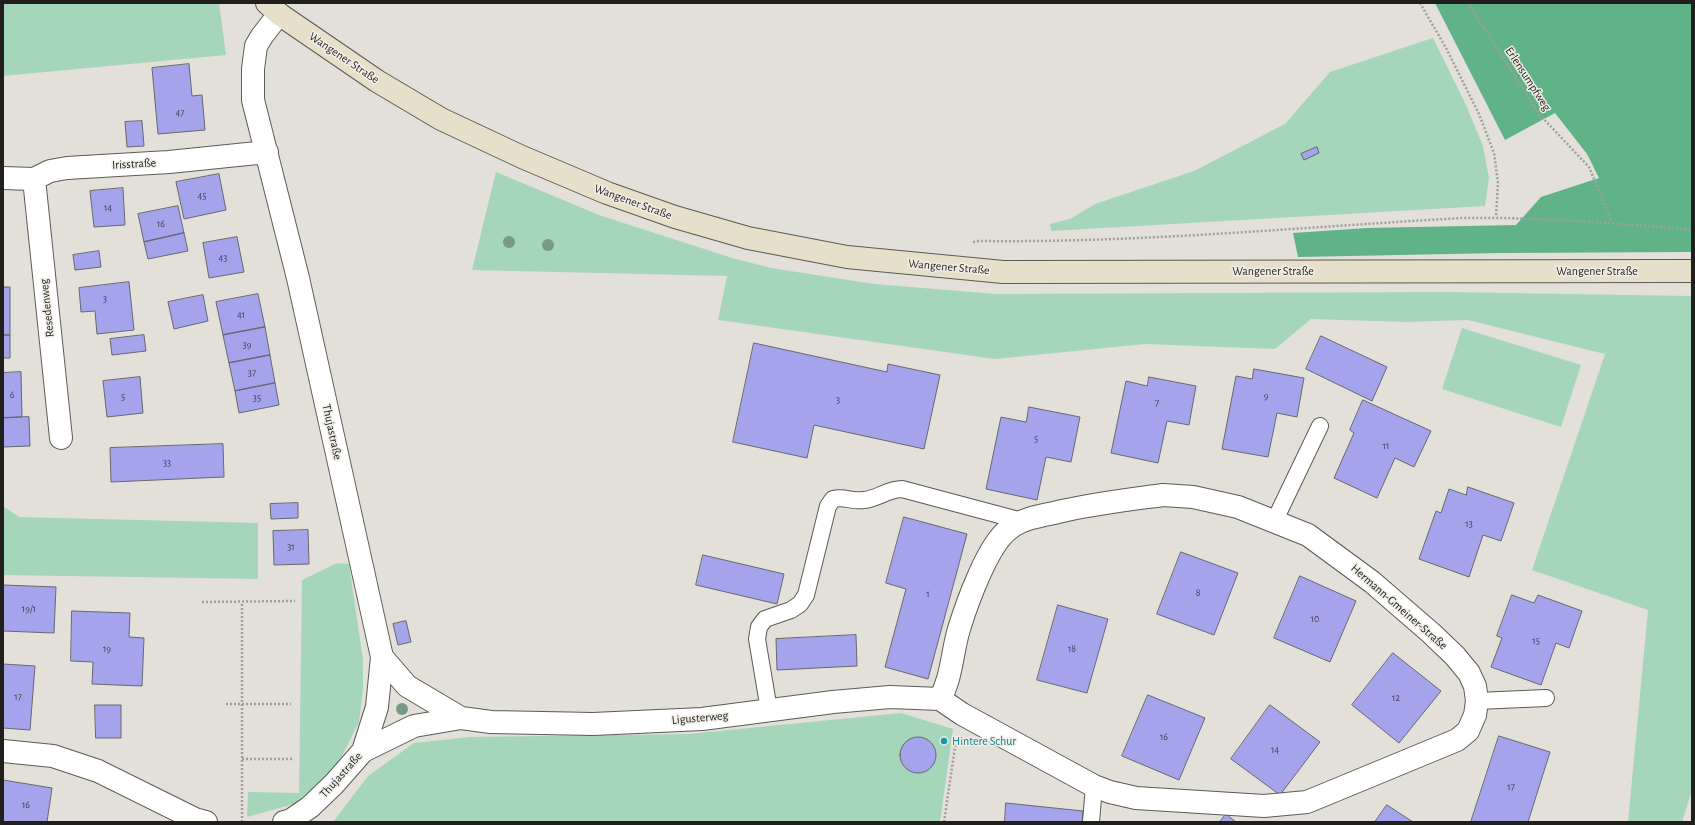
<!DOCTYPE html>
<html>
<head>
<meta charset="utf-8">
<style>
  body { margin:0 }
  #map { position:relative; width:1695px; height:825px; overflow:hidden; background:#e2e0d9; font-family:"Alegreya Sans",sans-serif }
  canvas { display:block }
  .frame { position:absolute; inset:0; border:4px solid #201f1c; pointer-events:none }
</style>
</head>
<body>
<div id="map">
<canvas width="1695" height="825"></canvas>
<div class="frame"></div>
</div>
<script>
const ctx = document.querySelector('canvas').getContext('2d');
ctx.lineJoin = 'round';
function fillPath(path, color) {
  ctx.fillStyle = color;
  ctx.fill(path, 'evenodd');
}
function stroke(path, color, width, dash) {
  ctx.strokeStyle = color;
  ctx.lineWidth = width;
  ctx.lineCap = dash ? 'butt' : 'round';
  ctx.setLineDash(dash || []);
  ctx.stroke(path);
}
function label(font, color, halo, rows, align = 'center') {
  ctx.font = font + ' "Alegreya Sans",sans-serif';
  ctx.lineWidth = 3;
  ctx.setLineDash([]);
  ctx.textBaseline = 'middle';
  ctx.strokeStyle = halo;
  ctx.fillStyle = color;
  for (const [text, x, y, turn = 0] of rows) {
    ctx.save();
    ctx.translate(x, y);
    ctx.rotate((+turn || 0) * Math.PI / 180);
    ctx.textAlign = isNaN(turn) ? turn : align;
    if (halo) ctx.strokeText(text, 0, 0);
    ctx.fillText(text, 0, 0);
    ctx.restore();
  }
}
const green = new Path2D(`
  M3 3H219L226 55 3 76Z
  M1433 38 1466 105 1483 146 1489 178 1485 206 1051 231 1050 224 1070 219 1095 204 1194 171 1285 124 1330 72Z
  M496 172 599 215 732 258 771 268 874 284 996 294 1446 292 1692 296V790L1682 822H1628L1648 610 1532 570 1605 354 1468 320 1406 322 1311 319 1275 349 1145 344 995 359 718 320 727 276 472 270Z
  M1462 328 1581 365 1561 427 1442 389Z
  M3 506 19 517 258 523V579L3 575Z
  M337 563 349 564 363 660V690L359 722 342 756 327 777 294 804 247 817 248 792 299 793 302 580Z
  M901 713 953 729 940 822H333L368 776 414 743 470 737 689 734Z`);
const forest = new Path2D(`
  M1435 3H1692V252L1501 253 1298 257 1293 233 1367 228 1516 225 1541 197 1599 178 1587 154 1555 113 1505 140Z`);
const building = new Path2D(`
  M189 64 192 96 202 95 205 130 158 134 152 68Z
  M142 121 144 146 127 147 125 122Z
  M1317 147 1319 153 1304 160 1301 154Z
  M219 174 226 210 184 219 176 182Z
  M123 188 125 225 94 227 90 191Z
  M178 206 184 233 144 242 138 214Z
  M184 233 188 251 148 259 144 242Z
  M237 237 244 272 209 278 203 243Z
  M99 251 101 267 75 270 73 255Z
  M129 282 134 330 97 334 95 311 81 312 79 288Z
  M3 287H10V335H3Z
  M258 294 265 327 223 335 216 302Z
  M203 295 208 321 174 329 168 302Z
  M265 327 270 355 229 363 223 335Z
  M3 335H10V358H3Z
  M144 335 146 351 112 355 110 339Z
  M1321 336 1387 367 1372 401 1306 369Z
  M754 343 887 372 888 364 940 375 924 449 814 425 807 458 733 442Z
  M270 355 275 383 235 391 229 363Z
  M1254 369 1304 378 1297 417 1277 413 1268 457 1222 449 1236 376 1252 379Z
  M21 372 22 417 3 418V373Z
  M140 377 143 413 107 417 103 381Z
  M1149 377 1196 386 1189 425 1167 421 1158 463 1111 453 1126 381 1147 386Z
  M275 383 279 405 239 413 235 391Z
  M1363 400 1431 431 1414 467 1395 458 1377 498 1334 478 1354 433 1350 430Z
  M1029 407 1080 417 1071 462 1046 457 1037 500 986 489 1001 417 1026 422Z
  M29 417 30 446 3 447V418Z
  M223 444 224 477 111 482 110 448Z
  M1468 487 1514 503 1501 541 1483 535 1469 577 1419 559 1436 511 1441 513 1449 489 1466 495Z
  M298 503V518L271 519 270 504Z
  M904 517 967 534 928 679 885 667 906 589 886 583Z
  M308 530 309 564 274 565 273 531Z
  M1181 552 1238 573 1214 635 1157 614Z
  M703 555 784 574 777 604 696 585Z
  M1300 576 1356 601 1330 662 1274 638Z
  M3 585 56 587 54 633 3 631Z
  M1512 595 1534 603 1538 595 1582 611 1569 648 1556 643 1541 685 1491 667 1502 638 1497 636Z
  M1058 605 1108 619 1087 693 1037 680Z
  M72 611 130 613 129 637 144 638 142 686 92 684 93 662 71 661Z
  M406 621 411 642 398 645 393 624Z
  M856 635 857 666 777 670 776 639Z
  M1393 653 1441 691 1399 743 1352 705Z
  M3 664 35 666 30 730 3 728Z
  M1148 695 1205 718 1179 780 1122 756Z
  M95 705H121V738H96Z
  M1270 705 1320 742 1280 795 1231 759Z
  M1499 736 1550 752 1528 822H1471Z
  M900 755a18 18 0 1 1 36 0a18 18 0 1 1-36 0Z
  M3 780 52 788 47 822H3Z
  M1006 803 1083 811 1082 822H1005Z
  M1387 805 1413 822H1375Z
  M1226 814 1236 822H1220Z`);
const path = new Path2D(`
  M1420 3 1446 48 1479 114 1494 153 1498 183 1496 217
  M1468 3 1539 114 1589 167 1612 222
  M973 242 979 241C1140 243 1301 227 1462 218 1539 217 1615 223 1692 230
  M202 602 295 601
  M226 704H291
  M242 759H294
  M242 822V602
  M944 822 956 740`);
const lane = new Path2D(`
  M1274 522 1320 426
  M1477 701 1546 698
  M769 710 757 639 759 627 765 619 791 610 800 604 806 595 828 506 833 499C845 496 852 502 864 500 877 499 888 489 902 489L1022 521
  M1091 822 1094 786`);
const street = new Path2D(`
  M279 14 262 36 256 46 253 69V100L298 278 382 657 377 707 363 751 334 784 310 807 291 820 284 822
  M3 178 34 179 50 171 67 168 169 162 267 152
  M34 179 61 438
  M1163 495 1193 497 1238 507 1308 535 1372 582 1431 633 1455 656 1469 673 1475 686 1477 701 1475 715 1468 731 1457 740 1307 802 1264 806 1136 798 1110 792 1094 786 962 714 940 699C952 677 952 652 959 629 967 603 988 544 1009 529 1021 519 1039 516 1054 513 1090 504 1126 500 1163 495Z
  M382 657 407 686 461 718
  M3 751 53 756 98 771 195 819 206 822
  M363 751 414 726 461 718 491 722 593 724 702 719 833 702 890 697 940 699`);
const secondary = new Path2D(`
  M267 3 279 14 377 81 441 119 522 157 607 193 675 217 748 238 847 257 1003 272 1692 271`);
const trees = [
  [509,242],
  [548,245],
  [402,709]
];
const markers = [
  [944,741,4,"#0f9aa8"]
];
const numberNames = [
  ["47",180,113],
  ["45",202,196],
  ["14",108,208],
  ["16",161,224],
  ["43",223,258],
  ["3",105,299],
  ["41",241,315],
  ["39",247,345],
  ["37",252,373],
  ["6",12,395],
  ["9",1266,396],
  ["5",123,397],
  ["35",257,398],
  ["3",838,400],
  ["7",1157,403],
  ["5",1036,439],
  ["11",1386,446],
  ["33",167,463],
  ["13",1469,524],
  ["31",291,547],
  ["8",1198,593],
  ["1",928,594],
  ["19/1",29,609],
  ["10",1315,619],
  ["15",1536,641],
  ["19",107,649],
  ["18",1072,649],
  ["17",18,697],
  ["12",1396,698],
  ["16",1164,737],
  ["14",1275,750],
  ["17",1511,787],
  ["16",26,805]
];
const streetNames = [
  ["Wangener Straße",344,58,34],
  ["Erlensumpfweg",1528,79,57],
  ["Irisstraße",134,164,-3],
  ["Wangener Straße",633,202,20],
  ["Wangener Straße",949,267,5],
  ["Wangener Straße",1273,271],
  ["Wangener Straße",1597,271],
  ["Resedenweg",47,308,-96],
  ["Thujastraße",332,432,78],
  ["Hermann-Gmeiner-Straße",1399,607,41],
  ["Ligusterweg",700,718,-5],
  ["Thujastraße",341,775,-48]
];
const cultureNames = [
  ["Hintere Schur",952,741]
];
fillPath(green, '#a6d6b9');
fillPath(forest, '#60b386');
fillPath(building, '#a6a3ed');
stroke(building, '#67676e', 1);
stroke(lane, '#5c5a54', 18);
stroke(street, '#5c5a54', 24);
stroke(secondary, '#5c5a54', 24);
stroke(path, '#a09e99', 2.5, [2, 2]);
stroke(lane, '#fff', 16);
stroke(street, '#fff', 22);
stroke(secondary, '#e6e0cb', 22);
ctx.fillStyle = '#789985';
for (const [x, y] of trees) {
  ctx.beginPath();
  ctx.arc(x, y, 6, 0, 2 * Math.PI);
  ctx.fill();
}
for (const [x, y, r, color] of markers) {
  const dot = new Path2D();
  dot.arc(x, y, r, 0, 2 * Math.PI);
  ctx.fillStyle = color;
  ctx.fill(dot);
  stroke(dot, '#efede6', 1.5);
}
label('10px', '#424050', null, numberNames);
label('12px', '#201f1c', '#efede6', streetNames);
label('12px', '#0d838f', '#efede6', cultureNames, 'left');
</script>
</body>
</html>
